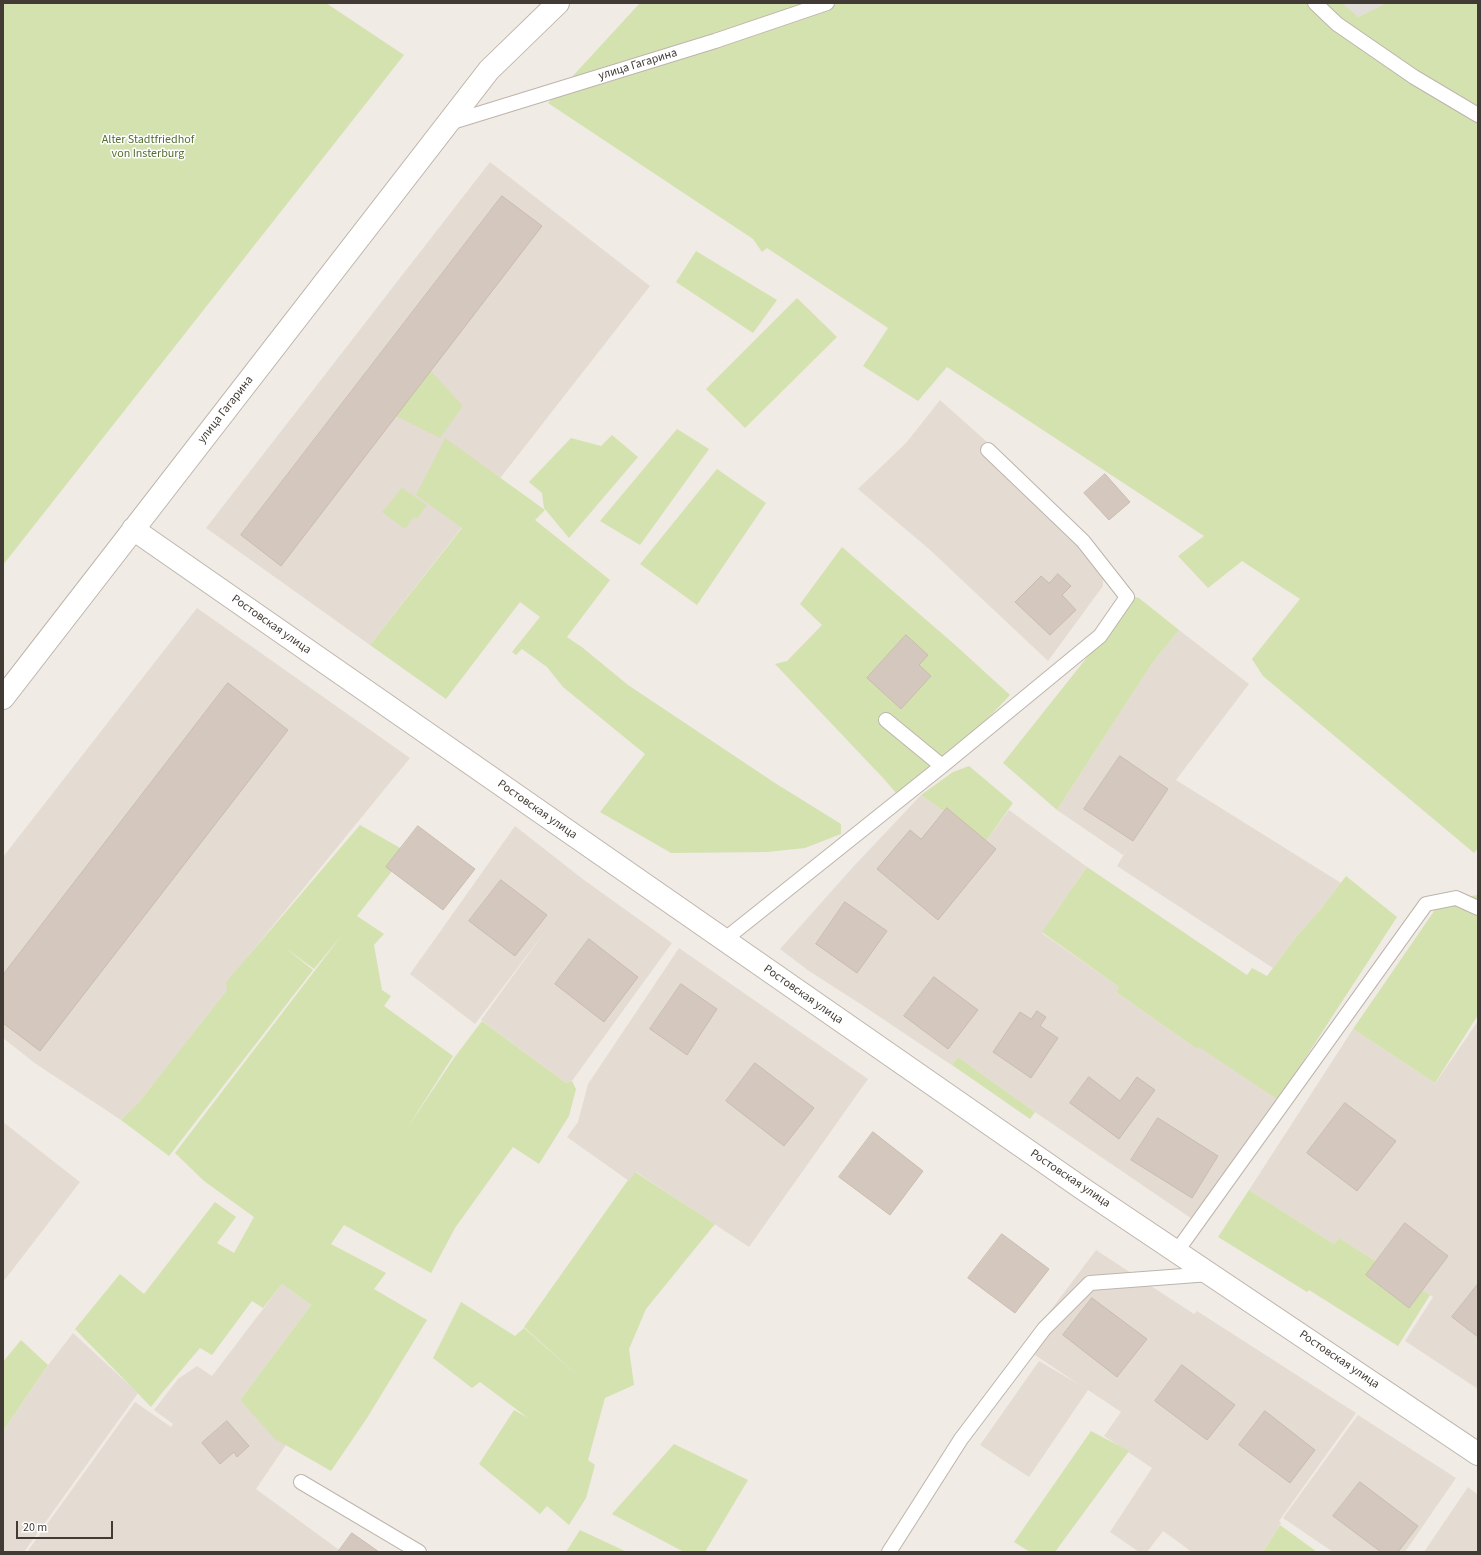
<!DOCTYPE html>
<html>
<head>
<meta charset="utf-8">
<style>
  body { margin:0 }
  #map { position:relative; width:1481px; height:1555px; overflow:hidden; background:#f0ebe4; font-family:"Source Sans 3",sans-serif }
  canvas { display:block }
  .frame { position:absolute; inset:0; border:4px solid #423b35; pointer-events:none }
  .scale { position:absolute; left:16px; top:1521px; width:97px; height:18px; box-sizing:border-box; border:2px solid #423b35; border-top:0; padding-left:5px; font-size:12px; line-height:14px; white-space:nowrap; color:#423b35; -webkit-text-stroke:3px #fff; paint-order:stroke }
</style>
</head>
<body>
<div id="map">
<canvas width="1481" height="1555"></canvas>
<div class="frame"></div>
<div class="scale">20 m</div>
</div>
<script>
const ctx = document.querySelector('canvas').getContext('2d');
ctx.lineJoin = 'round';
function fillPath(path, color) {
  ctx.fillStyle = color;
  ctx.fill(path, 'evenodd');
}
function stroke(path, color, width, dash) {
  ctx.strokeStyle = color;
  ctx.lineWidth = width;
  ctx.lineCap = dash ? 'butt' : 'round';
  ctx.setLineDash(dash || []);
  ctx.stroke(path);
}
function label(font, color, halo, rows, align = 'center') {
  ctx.font = font + ' "Source Sans 3",sans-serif';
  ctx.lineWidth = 3;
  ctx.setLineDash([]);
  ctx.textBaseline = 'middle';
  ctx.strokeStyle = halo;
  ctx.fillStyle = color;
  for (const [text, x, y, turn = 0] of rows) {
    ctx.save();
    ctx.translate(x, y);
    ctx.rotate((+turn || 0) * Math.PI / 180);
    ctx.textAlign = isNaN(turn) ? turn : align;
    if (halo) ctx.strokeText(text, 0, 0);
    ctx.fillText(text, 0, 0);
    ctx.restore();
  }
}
const residential = new Path2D(`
  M490 162 650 286 370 645 206 528Z
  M940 400 995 449 1101 572 1103 579V586L1048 661 929 549 858 489 906 443Z
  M197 608 410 758 227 982V990L179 1052 140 1101 121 1120 36 1064 3 1038V857Z
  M1179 630 1249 684 1176 780 1341 883 1320 910 1296 937 1273 968 1117 866 1127 849 1123 855 1057 810 1153 662Z
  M921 795 986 841 1009 810 1087 867 1042 933 1119 987 1116 992 1197 1049 1199 1046 1278 1100 1198 1223 1035 1112 958 1057 952 1065 944 1060 865 1007 809 971 780 949 853 867Z
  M515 826 584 880 672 943 572 1081 566 1083 481 1020 547 929 475 1024 410 974Z
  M679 948 868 1079 749 1247 636 1172 629 1181 567 1137 578 1122 588 1084Z
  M1478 1021V1389L1405 1341 1433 1297 1339 1238 1334 1244 1249 1190 1353 1029 1435 1083 1434 1085Z
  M3 1122 80 1182 3 1282Z
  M1096 1250 1194 1314 1197 1311 1356 1413 1279 1521 1281 1523 1263 1552H1192L1163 1531 1147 1552H1139L1110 1532 1152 1468 1104 1436 1121 1412 1088 1390 1029 1477 980 1445 1039 1361 1080 1385 1023 1347Z
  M282 1284 311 1305 240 1400 286 1445 256 1489 342 1552H27L135 1402 171 1427 173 1424 154 1410 178 1379 197 1366 212 1376Z
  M73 1333 138 1393 24 1552H3V1431L49 1364Z
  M1358 1415 1456 1478 1405 1552H1333L1283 1518Z
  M1468 1487 1478 1495V1552H1424Z`);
const industrial = new Path2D(`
  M1332 3H1386L1358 17Z`);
const green = new Path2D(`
  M3 3H326L404 55 3 565Z
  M640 3H1342L1358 17 1386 3H1478V848L1474 853 1263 676 1252 659 1300 599 1242 561 1208 588 1178 556 1204 536 947 367 918 401 863 366 888 328 767 248 762 252 753 239 548 103Z
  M696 251 777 300 753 333 676 282Z
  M797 298 837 337 745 428 706 389Z
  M420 359 463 406 440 438 382 409Z
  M677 429 709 449 640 545 600 521Z
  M612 435 638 457 569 538 544 508 542 493 529 482 571 438 601 446Z
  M445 438 545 510 535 520 610 580 567 637 583 648 628 685 775 783 841 824V834L805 848 767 852 671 853 600 812 645 754 563 687 547 667 522 649 516 655 512 652 540 617 520 602 446 699 370 645 462 528 416 495Z
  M717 469 766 503 697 605 640 564Z
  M402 488 427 505 417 519 414 517 405 529 382 512Z
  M842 547 954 644 1010 695 963 745 896 793 884 779 775 664 787 661 822 625 800 604Z
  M1135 597 1139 598 1179 630 1153 662 1057 810 1003 763Z
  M969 766 1013 803 986 841 921 795 953 772Z
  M360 825 407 852 357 916 384 934 374 945 382 990 391 996 384 1006 453 1056 406 1130 454 1058 482 1021 566 1083 572 1081 576 1089 569 1116 539 1164 513 1147 455 1228 431 1273 344 1225 331 1244 386 1273 374 1289 427 1320 367 1418 331 1471 275 1439 240 1400 314 1301 311 1305 282 1284 263 1308 252 1301 212 1355 200 1348 161 1394 151 1407 75 1329 120 1274 144 1294 215 1202 236 1217 217 1243 234 1253 254 1217 204 1181 175 1153 342 935 314 969 284 947 313 970 169 1156 121 1120 140 1101 227 990 226 982Z
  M1087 867 1247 975 1252 968 1267 976 1296 937 1320 910 1346 876 1397 917 1278 1100 1199 1047 1197 1049 1116 992 1119 987 1042 932Z
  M1478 895V1015L1435 1083 1353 1029 1441 901Z
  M958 1057 1035 1112 1030 1119 952 1065Z
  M635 1172 715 1224 646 1309 629 1349 634 1385 605 1398 588 1460 595 1465 586 1498 569 1525 547 1506 540 1514 479 1464 514 1410 528 1418 480 1382 472 1388 433 1358 461 1302 515 1336 524 1328 584 1381 524 1327 628 1180 629 1181Z
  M1249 1190 1334 1244 1339 1238 1430 1295 1398 1346 1309 1290 1307 1292 1218 1237Z
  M21 1340 48 1365 3 1431V1362Z
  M1091 1431 1129 1451 1055 1552H1030L1014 1542Z
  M674 1444 748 1480 705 1552H684L612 1514Z
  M1280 1525 1317 1552H1263Z
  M580 1530 627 1552H566Z`);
const building = new Path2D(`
  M502 196 542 226 281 566 241 535Z
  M1105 474 1130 502 1109 520 1084 493Z
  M1058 574 1071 586 1062 595 1076 610 1050 635 1015 602 1041 576 1049 583Z
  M906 635 928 655 919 665 931 676 901 709 867 678Z
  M228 683 288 730 40 1051 3 1023V975Z
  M1120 756 1168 789 1133 841 1084 809Z
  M947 808 996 849 938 920 877 869 910 830 921 839Z
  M418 826 475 869 443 910 386 867Z
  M501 880 547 915 515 956 469 921Z
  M845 902 887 931 857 973 816 944Z
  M589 939 638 977 604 1022 555 984Z
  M934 977 978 1010 948 1049 904 1016Z
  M681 984 717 1009 687 1055 650 1029Z
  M1037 1011 1046 1017 1040 1026 1058 1038 1031 1078 993 1052 1020 1012 1031 1019Z
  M755 1063 814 1108 784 1146 726 1101Z
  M1089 1077 1120 1101 1137 1077 1155 1090 1119 1139 1070 1103Z
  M1345 1103 1396 1141 1357 1191 1307 1153Z
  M1158 1118 1218 1156 1192 1198 1131 1160Z
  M873 1132 923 1171 890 1215 839 1177Z
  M1405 1223 1448 1256 1409 1308 1366 1275Z
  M1002 1234 1049 1269 1015 1313 968 1278Z
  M1478 1284V1337L1452 1317Z
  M1092 1298 1147 1339 1117 1377 1063 1335Z
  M1182 1365 1235 1405 1207 1440 1155 1401Z
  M1265 1411 1315 1450 1290 1483 1239 1445Z
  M227 1421 249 1446 237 1457 234 1452 220 1464 202 1443Z
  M1360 1482 1418 1526 1398 1552H1381L1333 1516Z
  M352 1533 379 1552H338Z`);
const service = new Path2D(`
  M1315 3 1337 24 1414 77 1478 115
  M449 123 715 41 827 3
  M886 720 942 766
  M724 940 942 766 1100 636 1127 597 1083 541 988 450
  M1177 1251 1426 904 1456 898 1478 908
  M301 1482 419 1552
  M889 1552 961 1439 1044 1329 1090 1283 1210 1274`);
const minor = new Path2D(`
  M133 529 1086 1191 1478 1454
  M3 698 489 70 558 3`);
const streetNames = [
  ["улица Гагарина",638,65,-17],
  ["улица Гагарина",226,410,-52],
  ["Ростовская улица",271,625,35],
  ["Ростовская улица",537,810,35],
  ["Ростовская улица",803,995,35],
  ["Ростовская улица",1070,1179,34],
  ["Ростовская улица",1339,1360,34]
];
const parkNames = [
  ["Alter Stadtfriedhof",148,140],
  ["von Insterburg",148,154]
];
fillPath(residential, '#e4dcd3');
fillPath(industrial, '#e2ddd9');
fillPath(green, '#d4e2b0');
fillPath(building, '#d4c7be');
stroke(building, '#cbbbaf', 1);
stroke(service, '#beb4ab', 16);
stroke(minor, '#beb4ab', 24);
stroke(service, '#fff', 14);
stroke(minor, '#fff', 22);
label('12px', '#423b35', '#fff', streetNames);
label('12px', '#516e2e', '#fff', parkNames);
</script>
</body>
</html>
